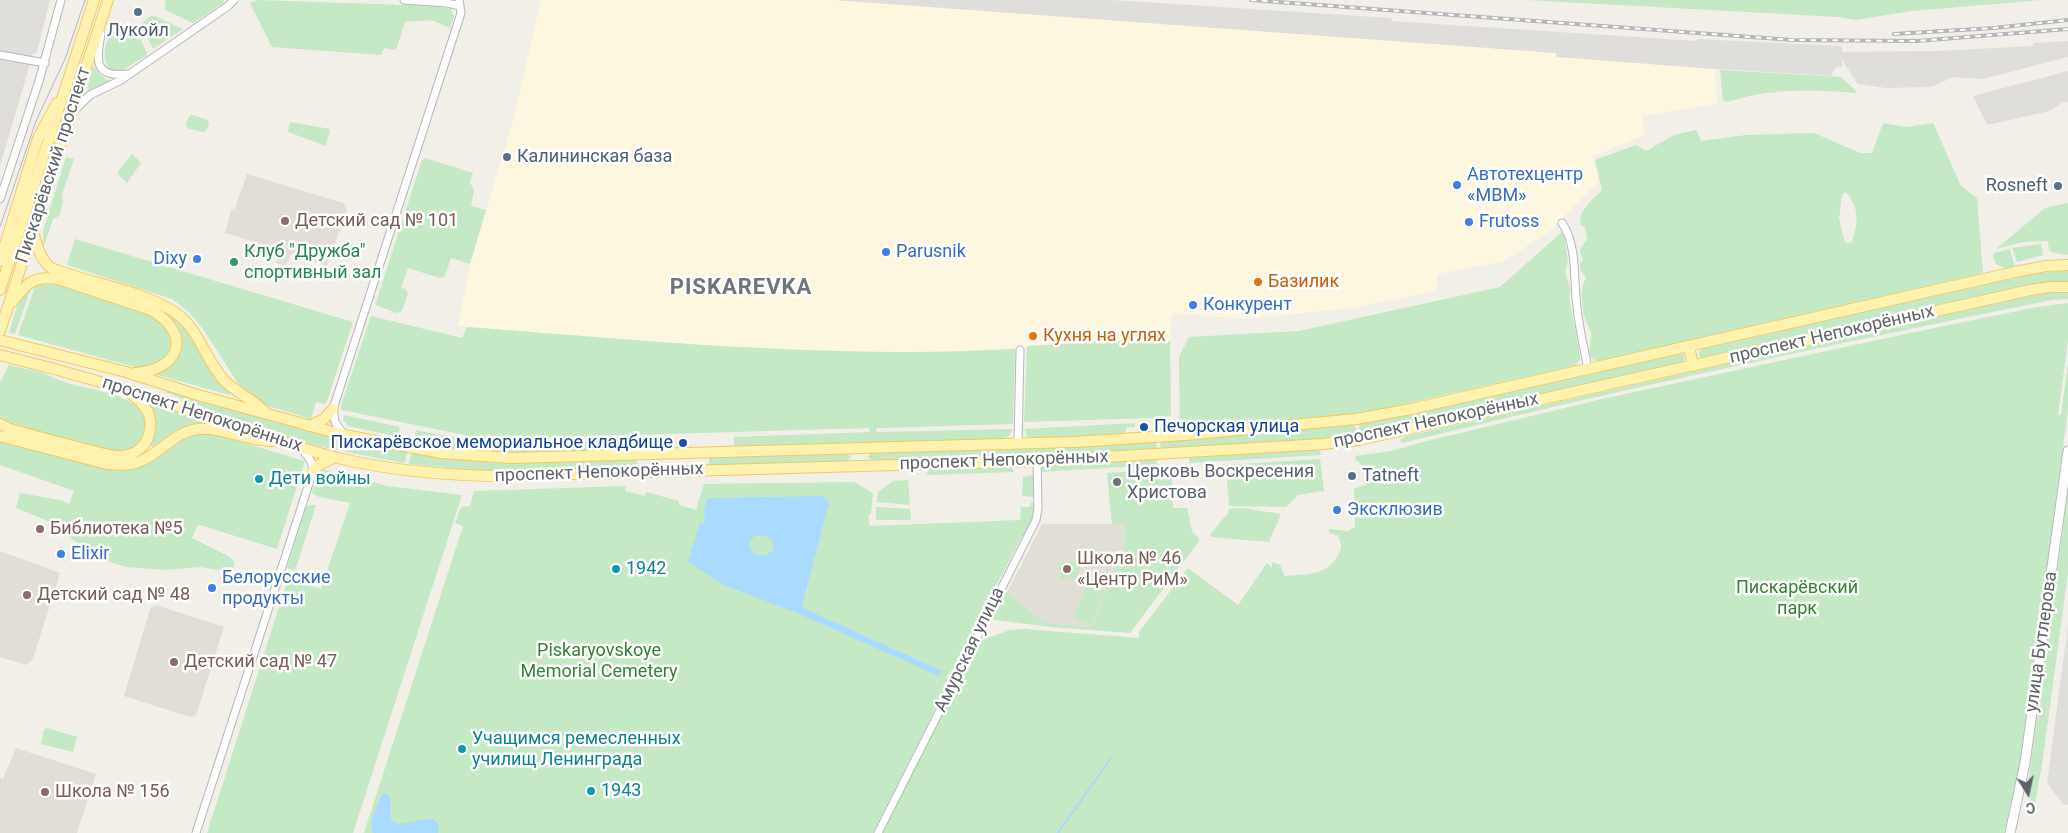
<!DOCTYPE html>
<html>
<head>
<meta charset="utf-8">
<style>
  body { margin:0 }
  #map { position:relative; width:2068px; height:833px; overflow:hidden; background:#f1efe8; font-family:Roboto,sans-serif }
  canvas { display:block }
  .north { position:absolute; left:2003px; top:768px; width:50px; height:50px; -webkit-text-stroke:4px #fff; paint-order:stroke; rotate:170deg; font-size:14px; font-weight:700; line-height:20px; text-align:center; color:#5f6368 }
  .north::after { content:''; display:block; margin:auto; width:18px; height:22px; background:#5f6368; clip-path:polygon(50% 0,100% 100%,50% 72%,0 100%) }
</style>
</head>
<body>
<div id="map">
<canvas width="2068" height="833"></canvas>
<div class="north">С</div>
</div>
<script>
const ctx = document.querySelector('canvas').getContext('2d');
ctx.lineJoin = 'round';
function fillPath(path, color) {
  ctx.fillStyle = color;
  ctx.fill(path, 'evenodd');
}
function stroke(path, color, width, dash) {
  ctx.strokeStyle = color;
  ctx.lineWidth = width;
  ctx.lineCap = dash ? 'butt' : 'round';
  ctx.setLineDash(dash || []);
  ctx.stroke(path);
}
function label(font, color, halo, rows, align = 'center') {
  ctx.font = font + ' Roboto,sans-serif';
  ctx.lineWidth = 5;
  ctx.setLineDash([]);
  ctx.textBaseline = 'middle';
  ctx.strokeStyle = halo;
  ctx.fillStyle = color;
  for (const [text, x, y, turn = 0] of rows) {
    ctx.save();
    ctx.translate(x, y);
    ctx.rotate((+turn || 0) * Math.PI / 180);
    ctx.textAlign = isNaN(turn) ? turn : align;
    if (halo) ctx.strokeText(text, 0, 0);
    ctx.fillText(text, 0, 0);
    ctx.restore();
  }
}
const commercial = new Path2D(`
  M541 0H834L1557 53V57L1715 69 1717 104 1642 116 1645 135 1593 156 1599 181 1551 230 1503 262 1437 274V291L1352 308 1245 319 1172 313 1170 341H1102L951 352H854L753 349 458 326 470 264 514 118Z`);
const industrial = new Path2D(`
  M0 0H50L37 52 33 54 0 166Z
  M834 0H1112L1391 18 1392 21 1697 41 1698 39 1842 46V52L1936 51 2033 46V43L2068 41V57L1982 79 1953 77 1932 87 1886 88 1858 84 1843 62 1842 56V67H1836L1831 76 1715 69 1557 57 1556 53Z
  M2068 71V102L2062 103 2050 111 1987 125 1973 96Z
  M2068 625V805L2063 804 2047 783Z`);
const education = new Path2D(`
  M247 174 343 203 347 210 327 266 291 254 286 266 276 263 278 256 264 251 261 258 251 255 255 242 225 233 231 210 235 208Z
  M1042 524H1124L1125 548 1091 627 1045 623 1007 592Z
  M0 551 60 573 33 659 26 665 0 657Z
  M156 605 224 627 196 715 190 717 124 696 150 609Z
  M16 748 96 774 77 833H0V777L3 779Z`);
const green = new Path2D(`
  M165 0H225L221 5 193 23 165 10 166 3Z
  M258 0 435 6 451 9 454 16 450 28 431 20 405 22 396 50 384 48 381 55 272 47 250 3Z
  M1527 0H2041L1912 11 1856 20 1837 17Z
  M152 15 183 29 153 49 141 24Z
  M113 24 124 38 136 30 147 53 146 56 121 71 111 70C98 56 108 40 113 24Z
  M94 66 100 75 111 82 87 92 90 73Z
  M1720 70 1841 77 1856 91V93C1808 89 1773 88 1727 102L1723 100Z
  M192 115 208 120 209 124 206 131 203 132 187 128 186 124 189 116Z
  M290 122 330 129 326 146 288 132Z
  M1883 123 1907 127 1933 123 1961 186 1977 198 1983 273 1601 361C1582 361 1592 343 1591 333 1590 328 1586 322 1585 318 1582 306 1579 289 1586 278L1580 269V264L1583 260 1580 250 1587 239 1585 227 1581 225C1576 212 1594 199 1602 190L1595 160 1636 145 1646 151 1674 135 1696 130 1701 141 1746 135 1814 133 1860 153H1872ZM1846 192C1860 209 1858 222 1852 242L1845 243 1839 219 1842 195Z
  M132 154 141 163 127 183 117 173Z
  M66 157 74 159 62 195 63 203 59 216 53 219 43 249V231Z
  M425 158 473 173 470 182 474 191 471 206 486 210 470 264 451 258 445 276 440 278 408 268 401 288 406 289 408 294 402 311 397 313 375 305 422 160Z
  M2068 203V255L2054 253 2049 250 2048 241 2023 242 1996 249 2045 208Z
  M1562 232 1565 240 1568 261 1565 272 1571 290 1569 298 1580 355V359L1575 366 1358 414 1189 430 1183 428 1180 424 1179 357 1189 337 1299 331 1500 287Z
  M75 239 353 322 326 404 316 402 311 419 268 406 257 401 241 388 203 329 189 312 172 299 67 265Z
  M2041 244 2043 255 2017 262 2012 248Z
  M2010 249 2015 267 2007 269 1996 264 1993 257 1994 253Z
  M2068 270V282L2033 285 1702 359 1699 355V352L1703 348 2031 274Z
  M47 281 152 315C185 335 175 371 135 367L18 335 34 289 31 288 15 334 9 333C16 311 19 283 47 281Z
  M2068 291V299L2052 300C1834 344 1617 390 1402 443L1400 440 1407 436 2031 295Z
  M2068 303V341L2058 415H2061L2068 364V410L2020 763 2004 833H882L974 643 1010 630 1024 629 1139 638V632L1188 568 1238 605 1267 563 1272 568V562L1280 565 1285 576C1308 574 1329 576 1339 553 1343 547 1341 541 1337 535L1329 533V529L1348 531 1355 527 1354 489 1367 484 1366 469 1356 460 1355 456 1391 451 1419 443 1602 399 1920 331 2037 307Z
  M171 315 186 328 209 368 231 392 230 395 154 374 169 368 176 360 169 318Z
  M371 316 462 338 467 327C649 341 831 359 1015 349L1013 424 881 428H877L876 432 1013 429 1009 436 1001 440 734 447V437L870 432 869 428 532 438 469 436 342 410 340 408Z
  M1102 341H1170L1171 416 1155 418 1024 422 1027 346Z
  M1679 353 1684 355V363L1360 435 1359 424Z
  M9 365C20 368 32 369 43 373 51 376 59 381 68 383 91 391 154 395 145 431 141 447 132 450 117 453L12 426 0 420V383Z
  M166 391 358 442 407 452 405 463C372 457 339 451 307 443 259 429 212 411 165 392Z
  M146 401 214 424 181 429 153 447 150 444 152 439Z
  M344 415 400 427 398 437 348 426 343 420Z
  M1135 423V427L1126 428V432L1114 435 1034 439 1027 436 1024 429Z
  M1355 424 1357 436 1161 449 1160 442Z
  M416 430C490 447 565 442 641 440L642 450C566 451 487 459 413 443Z
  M198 433 232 436 231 439 305 461 277 549 200 525 197 526 192 538 230 557 234 562 233 572 199 567 166 570 126 567 102 559 81 546 50 522 16 508 20 493 60 500 69 504 74 491 0 465V440L117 469 178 440Z
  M1156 442 1157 449 1037 456 872 460 868 457 871 453 1036 449Z
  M1315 449 1320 451 1321 455 1189 463V457Z
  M411 453 449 459 509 463 635 459 638 463 633 467 479 471 409 464Z
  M847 454 851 457 847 461 709 465V457Z
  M1157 459V465L1040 472 1039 466Z
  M1320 459 1324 491 1298 495 1286 507 1229 506 1226 465Z
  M1011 467 1014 472 926 475 930 469Z
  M319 468 387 486 462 495 353 833H207L288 579 321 589 350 503 319 497 312 493Z
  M1182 468V476L1172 477 1173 508H1187L1192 531 1200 540 1130 633 1050 627 988 619 1003 589 1045 623 1091 627 1125 548 1124 524 1112 525 1107 473Z
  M1035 475 1036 497 1022 496 1023 477Z
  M908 480 910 505 877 502 878 492 893 481Z
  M854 482 873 493 871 514H868L870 526 1020 520 1021 507H1030L1031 502 1035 503 1034 519 1025 537 1022 536 955 666 950 674 947 675V685L873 833H364L463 526 455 523 461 507 470 506 474 491 626 486 625 491 645 496 646 492 679 501V505L696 510 704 484Z
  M2068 493V573L2042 764 2035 804 2030 803 2031 798 2028 797V784Z
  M311 505H316L295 571 287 568 306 507Z
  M876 507 910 509 911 520H876Z
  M1242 508 1281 514 1269 542 1212 537 1210 535 1228 513 1229 509Z
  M1060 562H1078V579H1060Z
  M1088 585 1105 592 1090 625 1073 618Z
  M47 728 77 737 73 752 41 744 44 730Z`);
const water = new Path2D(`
  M823 496 829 503 802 605 803 608 942 671 939 676 797 613 721 584 688 561 700 523 703 524 706 516 703 515 707 500 710 498ZM756 535 767 536 772 540 774 549 766 556 755 554 750 548V540Z
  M384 793 389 795C394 805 386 815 394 823 402 826 422 819 433 819L439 825 438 833H373C368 823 377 802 384 793Z`);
const stream = new Path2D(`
  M1058 833 1111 758`);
const street = new Path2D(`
  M404 0 447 3 460 6
  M101 34C96 60 94 78 127 74
  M0 55 45 63
  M73 112 90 95 121 80 228 6 234 0
  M0 199 39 81 61 0
  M1562 223C1578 246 1573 280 1577 307 1579 328 1584 348 1588 369
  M344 435 335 422 333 409 461 13 459 0
  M1018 444 1020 350
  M196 833 313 471 311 461 301 448
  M878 833 1036 520 1038 508 1037 461`);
const secondary = new Path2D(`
  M2010 833 2025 763 2068 451`);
const primary = new Path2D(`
  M33 230C37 245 39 258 51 268 91 284 137 289 173 311 198 327 204 356 222 378 235 393 254 399 266 413
  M0 261 38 138 57 103
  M0 290 94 0
  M12 302C27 284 32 275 58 279L151 310C193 334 180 370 135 373
  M0 331 108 0
  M0 340 126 372 198 395 344 435 442 453 511 458 1074 442 1185 435 1356 419 1411 409 2015 272 2046 266 2068 265
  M1689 346 1693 366
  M0 355C66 371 131 390 196 412 248 429 298 449 351 461 403 472 457 476 509 476L1037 461 1323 444 1359 440 2030 290 2051 287H2068
  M0 424 10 429C34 436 58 442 81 448 94 451 107 456 119 456 136 456 149 445 150 428 152 412 143 403 131 394
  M309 426 324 419 333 409
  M0 436 107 464C118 465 130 466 141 461 161 452 175 432 198 429 224 427 249 442 274 441
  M313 471 319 465 335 457`);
const tram = new Path2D(`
  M0 227 36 121 65 59 85 0`);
const rail = new Path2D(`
  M1251 0 1792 40 1917 41 2068 29
  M1894 34 1994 28 2068 20`);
const markers = [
  [138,12,5,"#5c6f8a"],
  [507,157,5,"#5c6f8a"],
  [1457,185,5,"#3f7fe0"],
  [2058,186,5,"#5c6f8a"],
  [285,221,5,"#8d6e63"],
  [1469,222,5,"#3f7fe0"],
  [886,252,5,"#3f7fe0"],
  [197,259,5,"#3f7fe0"],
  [234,262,5,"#2e9e5b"],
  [1258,282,5,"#e8710a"],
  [1193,305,5,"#3f7fe0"],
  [1033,336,5,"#e8710a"],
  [1144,427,5,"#1a4fb4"],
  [683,443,5,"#1a4fb4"],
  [1352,476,5,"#5c6f8a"],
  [259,479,5,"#0f9aa8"],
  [1117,482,5,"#6b7280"],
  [1337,510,5,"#3f7fe0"],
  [40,529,5,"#8d6e63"],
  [61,554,5,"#3f7fe0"],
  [616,569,5,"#0f9aa8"],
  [1067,569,5,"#8d6e63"],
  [212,588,5,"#3f7fe0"],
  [27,595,5,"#8d6e63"],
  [174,662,5,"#8d6e63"],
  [462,749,5,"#0f9aa8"],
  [591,791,5,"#0f9aa8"],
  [45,792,5,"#8d6e63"]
];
const serviceNames = [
  ["Лукойл",138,31,"center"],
  ["Калининская база",517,157],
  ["Rosneft",2048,186,"right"],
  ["Tatneft",1362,476]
];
const streetNames = [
  ["Пискарёвский проспект",54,165,-72],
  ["проспект Непокорённых",1832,335,-13],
  ["проспект Непокорённых",202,415,18],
  ["проспект Непокорённых",1436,421,-12],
  ["проспект Непокорённых",1004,461,-2],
  ["проспект Непокорённых",599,473,-2],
  ["улица Бутлерова",2042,642,-82],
  ["Амурская улица",970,650,-64]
];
const shopNames = [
  ["Автотехцентр",1467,175],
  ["«МВМ»",1467,196],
  ["Frutoss",1479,222],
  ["Parusnik",896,252],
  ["Dixy",187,259,"right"],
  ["Конкурент",1203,305],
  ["Эксклюзив",1347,510],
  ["Elixir",71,554],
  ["Белорусские",222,578],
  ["продукты",222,599]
];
const educationNames = [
  ["Детский сад № 101",295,221],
  ["Библиотека №5",50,529],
  ["Школа № 46",1077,559],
  ["«Центр РиМ»",1077,580],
  ["Детский сад № 48",37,595],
  ["Детский сад № 47",184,662],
  ["Школа № 156",55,792]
];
const leisureNames = [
  ["Клуб \"Дружба\"",244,252],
  ["спортивный зал",244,273]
];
const foodNames = [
  ["Базилик",1268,282],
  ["Кухня на углях",1043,336]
];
const transitNames = [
  ["Печорская улица",1154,427],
  ["Пискарёвское мемориальное кладбище",673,443,"right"]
];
const worshipNames = [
  ["Церковь Воскресения",1127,472],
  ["Христова",1127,493]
];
const cultureNames = [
  ["Дети войны",269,479],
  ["1942",626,569],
  ["Учащимся ремесленных",472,739],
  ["училищ Ленинграда",472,760],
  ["1943",601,791]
];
const parkNames = [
  ["Пискарёвский",1797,588],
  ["парк",1797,609],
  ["Piskaryovskoye",599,651],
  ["Memorial Cemetery",599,672]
];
const districtNames = [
  ["PISKAREVKA",741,288]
];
fillPath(commercial, '#fef7e0');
fillPath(industrial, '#e0deda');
fillPath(education, '#e1ded6');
fillPath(green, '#c5e8c5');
fillPath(water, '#aadaff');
stroke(stream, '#aadaff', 2);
stroke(street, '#b5b8bc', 9);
stroke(secondary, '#b6babf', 11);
stroke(primary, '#f2c960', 12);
stroke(street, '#fff', 7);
stroke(secondary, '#fff', 9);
stroke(primary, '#fff2af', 10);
stroke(tram, '#b6b7b8', 1);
stroke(rail, '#b6b7b8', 4);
stroke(rail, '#fff', 2, [5.5]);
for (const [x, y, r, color] of markers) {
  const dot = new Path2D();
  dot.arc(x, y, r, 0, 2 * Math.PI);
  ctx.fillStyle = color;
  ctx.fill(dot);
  stroke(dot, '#fff', 2);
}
label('18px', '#4e5e75', '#fff', serviceNames, 'left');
label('18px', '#5f6368', '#fff', streetNames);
label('18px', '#366cbe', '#fff', shopNames, 'left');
label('18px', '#785e54', '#fff', educationNames, 'left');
label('18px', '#27864d', '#fff', leisureNames, 'left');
label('18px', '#c56008', '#fff', foodNames, 'left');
label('18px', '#164399', '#fff', transitNames, 'left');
label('18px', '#5b616d', '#fff', worshipNames, 'left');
label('18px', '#0d838f', '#fff', cultureNames, 'left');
label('18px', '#348238', '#fff', parkNames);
ctx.letterSpacing = '1px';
label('bold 22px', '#70757a', '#fff', districtNames);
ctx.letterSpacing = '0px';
</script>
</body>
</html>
